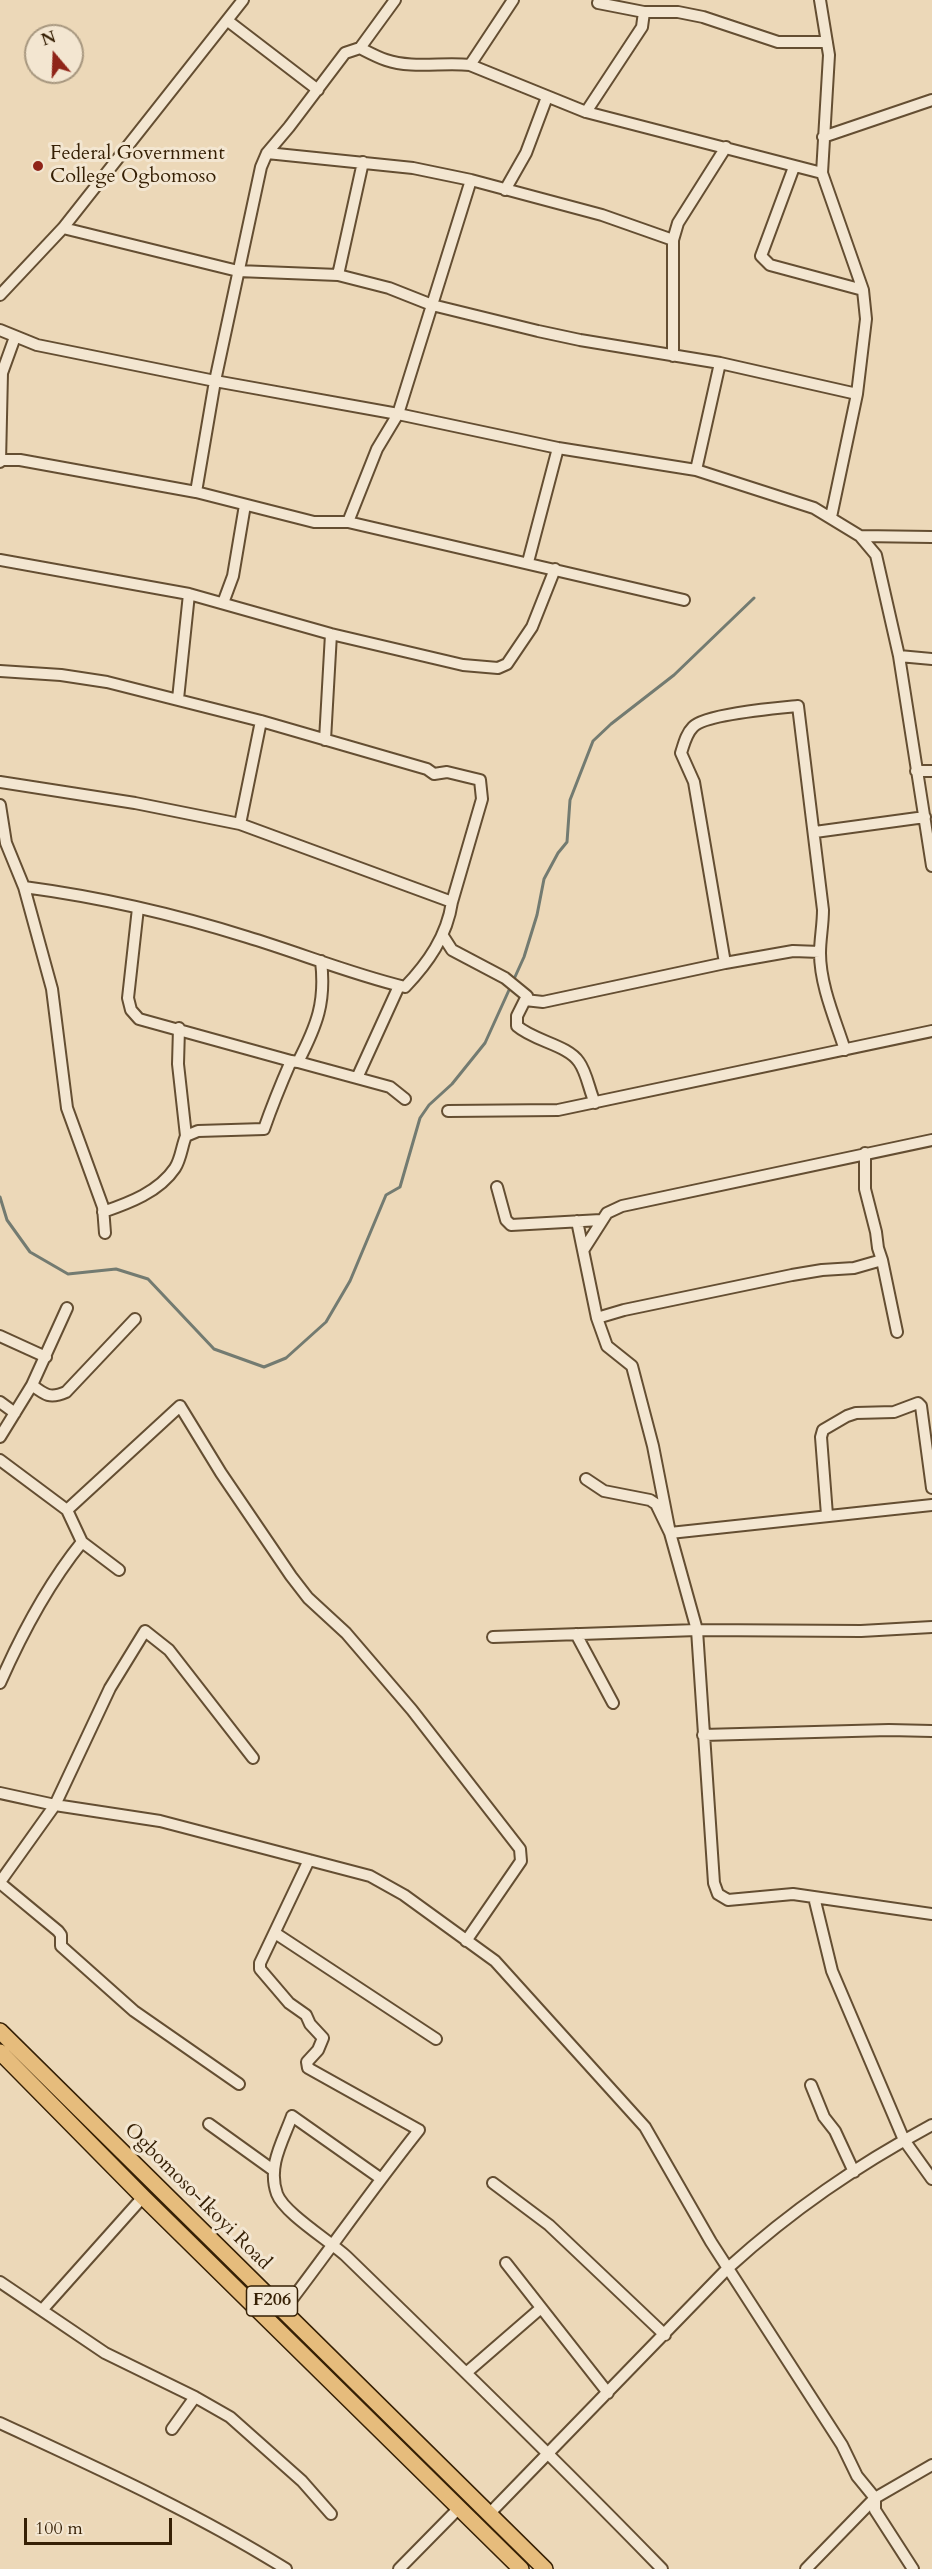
<!DOCTYPE html>
<html>
<head>
<meta charset="utf-8">
<style>
  body { margin:0 }
  #map { position:relative; width:932px; height:2569px; overflow:hidden; background:#ecd8b8; font-family:Cardo,serif }
  canvas { display:block }
  .north { position:absolute; left:24px; top:24px; width:60px; height:60px; box-sizing:border-box; background:#f3e6d1; border:2px solid #a7977f; border-radius:50%; rotate:341deg; font-size:16px; font-weight:700; line-height:24px; text-align:center; color:#362005 }
  .north::after { content:''; display:block; margin:auto; width:21px; height:27px; background:#8f2418; clip-path:polygon(50% 0,100% 100%,50% 72%,0 100%) }
  .scale { position:absolute; left:24px; top:2518px; width:148px; height:27px; box-sizing:border-box; border:3px solid #362005; border-top:0; padding-left:8px; font-size:18px; line-height:21px; white-space:nowrap; color:#362005; -webkit-text-stroke:4px #f3e6d1; paint-order:stroke }
</style>
</head>
<body>
<div id="map">
<canvas width="932" height="2569"></canvas>
<div class="north">N</div>
<div class="scale">100 m</div>
</div>
<script>
const ctx = document.querySelector('canvas').getContext('2d');
ctx.lineJoin = 'round';
function stroke(path, color, width, dash) {
  ctx.strokeStyle = color;
  ctx.lineWidth = width;
  ctx.lineCap = dash ? 'butt' : 'round';
  ctx.setLineDash(dash || []);
  ctx.stroke(path);
}
function label(font, color, halo, rows, align = 'center') {
  ctx.font = font + ' Cardo,serif';
  ctx.lineWidth = 6;
  ctx.setLineDash([]);
  ctx.textBaseline = 'middle';
  ctx.strokeStyle = halo;
  ctx.fillStyle = color;
  for (const [text, x, y, turn = 0] of rows) {
    ctx.save();
    ctx.translate(x, y);
    ctx.rotate((+turn || 0) * Math.PI / 180);
    ctx.textAlign = isNaN(turn) ? turn : align;
    if (halo) ctx.strokeText(text, 0, 0);
    ctx.fillText(text, 0, 0);
    ctx.restore();
  }
}
const stream = new Path2D(`
  M0 1197 7 1220 30 1252 68 1274 116 1269 148 1279 214 1349 264 1367 286 1358 326 1322 350 1281 386 1195 400 1187 420 1118 429 1105 452 1084 485 1043 524 957 537 915 544 879 558 853 567 842 570 800 593 741 611 724 674 675 754 598`);
const street = new Path2D(`
  M599 0 598 3 644 12H678L703 17 778 42H827
  M820 0 829 55 822 173 863 290 866 319 857 394 831 517
  M228 21 318 90
  M360 48C368 52 377 57 386 60 412 69 443 62 470 65L586 112 822 173
  M470 65 513 0
  M586 112 642 27 644 12
  M823 137 932 100
  M267 153 413 168 471 180 602 215 673 240
  M794 167 761 256 770 265 863 290
  M505 190 526 153 547 97
  M63 228 238 271 338 275 389 288 432 305 538 331 580 340 720 363 857 394
  M338 275 363 162
  M0 295 63 228 243 0
  M0 330 37 345 215 381 398 414 558 448 696 470 814 508 860 536 876 555 899 656 932 866
  M673 356V240L678 223 726 147
  M0 460H20L196 492 314 522H348L684 600
  M0 462 2 373 15 337
  M696 470 720 363
  M196 492 215 381 261 167 267 153 289 127 345 53 360 48 395 0
  M348 522 377 449 398 414 471 180
  M860 536 932 537
  M0 560 189 594 331 634 463 665 498 668 507 664 532 627 555 569
  M528 562 558 448
  M223 603 233 576 245 505
  M899 656 932 659
  M0 671 61 675 107 682 261 721 427 769 434 774 447 772 480 780 482 799 452 902
  M178 699 189 594
  M325 740 331 634
  M916 771H932
  M0 782 135 803 240 824 452 902C447 936 428 963 405 987 351 974 300 953 247 937 174 914 99 897 24 887
  M0 805 6 843 24 887 52 989 67 1108 103 1207 105 1233
  M240 824 261 721
  M815 832 925 817
  M138 908 128 998 131 1010 139 1019 291 1061
  M443 936 452 950 505 978 527 996 517 1016V1026C534 1041 568 1045 579 1062 587 1073 589 1090 595 1103
  M725 963 694 782 681 753C684 744 686 734 693 727 705 714 778 708 798 706L823 910C823 925 820 939 820 953 820 985 835 1019 845 1050
  M525 1000 543 1002 725 963 793 951 820 952
  M179 1028 178 1064 186 1136 198 1131 264 1129C272 1106 281 1084 291 1061L298 1062C317 1025 326 1002 321 961
  M298 1062 390 1087 405 1099
  M357 1078 399 986
  M448 1111 558 1110 932 1031
  M865 1153V1189L876 1232 878 1248 882 1260 897 1332
  M497 1187 506 1220 511 1225 601 1220
  M103 1212C129 1203 159 1192 175 1168 181 1159 182 1145 186 1136
  M577 1221 597 1318 607 1346 632 1366 653 1446 670 1533 697 1630 714 1883 718 1894 728 1900 793 1894 932 1914
  M584 1249 607 1213 622 1206 932 1140
  M597 1318 624 1310 792 1275 822 1270 854 1268 882 1260
  M0 1336 46 1357
  M32 1385C45 1395 50 1399 66 1392L135 1319
  M0 1402 15 1413
  M0 1437 32 1385 67 1308
  M0 1460 67 1510 82 1542 119 1570
  M586 1479 604 1491 650 1500 656 1504 670 1533 932 1505
  M67 1510 180 1406 221 1473 291 1576 308 1598 346 1633 412 1710 520 1849 521 1861 466 1941
  M827 1515 821 1437 823 1430 847 1416 856 1413 894 1412 918 1403 921 1406 932 1488
  M576 1634 613 1703
  M493 1637 697 1630 861 1631 932 1627
  M0 1683C22 1633 48 1584 82 1542
  M703 1735 889 1730 932 1731
  M0 1793 55 1805 160 1821 370 1876 404 1895 495 1961 645 2127 711 2242 842 2445 857 2476 875 2498V2510L913 2569
  M0 1882 55 1805 110 1688 145 1631 169 1650 253 1758
  M0 1883 58 1931 61 1935V1946L134 2011 239 2084
  M814 1897 832 1971 904 2140 932 2179
  M275 1933 436 2039
  M811 2085 824 2117 835 2131 854 2172
  M209 2124 273 2170
  M380 2178 292 2116C283 2141 267 2166 277 2194 284 2213 330 2241 347 2257 453 2360 559 2463 662 2569
  M493 2183 549 2225 665 2335
  M506 2263 608 2393
  M0 2282 105 2353 195 2397 230 2417 302 2481 331 2514
  M43 2309 143 2197
  M283 2311C329 2251 372 2189 419 2130L308 2068 307 2062 318 2050 323 2038 310 2024 306 2015 289 2003 260 1969V1963L309 1860
  M466 2373 541 2308
  M0 2423C97 2468 195 2512 286 2569
  M172 2429 195 2397
  M490 2513 728 2268C792 2210 856 2166 932 2125
  M399 2569 459 2508
  M806 2569 875 2498 932 2465`);
const primary = new Path2D(`
  M0 2031 545 2569
  M0 2052 143 2197 521 2569`);
const markers = [
  [38,166,6,"#8f2418"]
];
const shields = [
  [272,2301,51]
];
const shieldNames = [
  ["F206",272,2301]
];
const poiNames = [
  ["Federal Government",50,154],
  ["College Ogbomoso",50,177]
];
const streetNames = [
  ["Ogbomoso-Ikoyi Road",197,2197,45]
];
stroke(stream, '#737b71', 3);
stroke(street, '#644e32', 14);
stroke(primary, '#362005', 18);
stroke(street, '#f3e6d1', 10);
stroke(primary, '#e6bc7c', 15);
for (const [x, y, r, color] of markers) {
  const dot = new Path2D();
  dot.arc(x, y, r, 0, 2 * Math.PI);
  ctx.fillStyle = color;
  ctx.fill(dot);
  stroke(dot, '#f3e6d1', 2);
}
for (const [x, y, w] of shields) {
  const box = new Path2D();
  box.roundRect(x - w / 2, y - 15, w, 30, 4.5);
  ctx.fillStyle = '#f3e6d1';
  ctx.fill(box);
  stroke(box, '#362005', 1.5);
}
label('bold 18px', '#362005', null, shieldNames);
label('20px', '#362005', '#f3e6d1', poiNames, 'left');
label('20px', '#362005', '#f3e6d1', streetNames);
</script>
</body>
</html>
